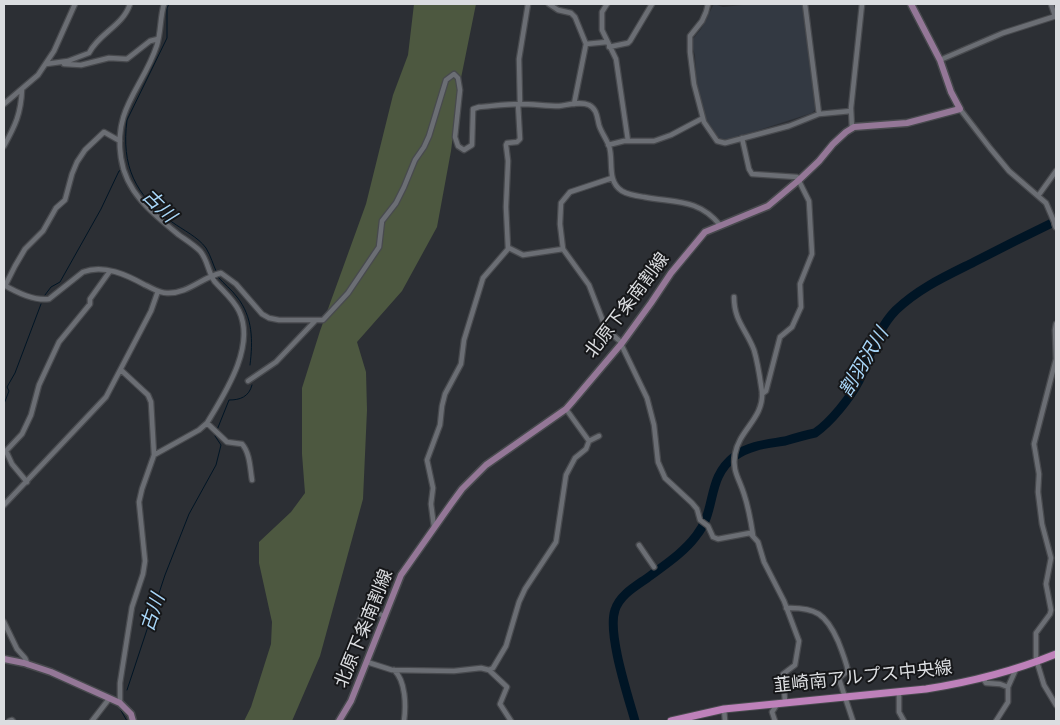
<!DOCTYPE html>
<html>
<head>
<meta charset="utf-8">
<style>
  body { margin:0 }
  #map { position:relative; width:1060px; height:725px; overflow:hidden; background:#2c2f34; font-family:Jost,sans-serif }
  canvas { display:block }
  .frame { position:absolute; inset:0; border:5px solid #dbdde0; pointer-events:none }
</style>
</head>
<body>
<div id="map">
<canvas width="1060" height="725"></canvas>
<div class="frame"></div>
</div>
<script>
const ctx = document.querySelector('canvas').getContext('2d');
ctx.lineJoin = 'round';
function fillPath(path, color) {
  ctx.fillStyle = color;
  ctx.fill(path, 'evenodd');
}
function stroke(path, color, width, dash) {
  ctx.strokeStyle = color;
  ctx.lineWidth = width;
  ctx.lineCap = dash ? 'butt' : 'round';
  ctx.setLineDash(dash || []);
  ctx.stroke(path);
}
function label(font, color, halo, rows, align = 'center') {
  ctx.font = font + ' Jost,"Noto Sans JP",sans-serif';
  ctx.lineWidth = 4;
  ctx.setLineDash([]);
  ctx.textBaseline = 'middle';
  ctx.strokeStyle = halo;
  ctx.fillStyle = color;
  for (const [text, x, y, turn = 0] of rows) {
    ctx.save();
    ctx.translate(x, y);
    ctx.rotate((+turn || 0) * Math.PI / 180);
    ctx.textAlign = isNaN(turn) ? turn : align;
    if (halo) ctx.strokeText(text, 0, 0);
    ctx.fillText(text, 0, 0);
    ctx.restore();
  }
}
const built = new Path2D(`
  M714 4 723 7 752 4H802L816 109 812 113 725 141 718 137 705 118 703 112 696 79 695 55 692 46V40L701 29Z`);
const green = new Path2D(`
  M414 4H476L459 88 451 151 437 227 402 291 357 342 366 372 367 410 363 499 320 656 292 721H244L251 707 271 644 272 622 259 563V542L291 512 305 493 302 454V388L320 331 366 204 393 95 408 55Z`);
const stream = new Path2D(`
  M169 4 167 8V38L127 120C121 166 135 195 172 222 183 230 198 237 206 248 211 256 213 265 217 273
  M218 277C224 284 232 290 237 297 253 317 253 341 250 365
  M45 295 51 287 60 282 101 209 119 171 122 170
  M4 404 9 391 7 387 15 373 41 304
  M217 430 229 400C240 400 249 397 252 385
  M127 690 165 575 189 514 216 465 221 445 215 436 216 433
  M119 707 127 721`);
const river = new Path2D(`
  M635 721C628 696 607 633 615 610 620 594 638 585 650 576 666 564 684 552 696 536 718 509 705 479 735 456 750 445 768 444 785 441 795 438 805 435 815 433 831 422 850 398 859 381 870 357 877 329 896 310 919 288 946 276 974 262 1001 248 1029 234 1056 221`);
const minor = new Path2D(`
  M549 4 558 10 571 13 575 17 586 44 574 104
  M607 4 602 12V30L616 59 628 141
  M708 4 706 12 702 21 690 36V52L694 84 704 122 717 141 725 143 789 126 819 114 851 111
  M805 4 819 114
  M1051 4 1055 16
  M586 44 607 42
  M609 47 628 43 630 41 652 4
  M940 60 1003 33 1056 16
  M46 64 68 61 89 53C99 33 123 26 130 4
  M64 64 81 65 109 58 127 59 150 41 158 39
  M4 104 38 75 54 51 75 4
  M520 104 519 59 528 4
  M960 109 990 148 1009 171 1046 203 1055 224
  M852 129 851 108 862 4
  M742 138 749 169 752 174 797 177 809 201 812 254 800 284 801 307 792 327 780 337 766 391 762 394
  M608 145 624 141H654L671 135 703 118
  M4 146C15 126 21 114 22 89
  M612 178 570 192 561 203 560 224 563 249 589 285 606 329 622 343
  M1038 196 1056 171
  M509 248 523 255 563 249
  M4 285C16 292 35 301 49 299L83 272C104 264 127 275 145 285 152 288 159 293 167 293 188 294 202 277 221 273L236 284 262 314 269 318 279 320H323L348 293 379 247 382 221 396 203 404 187 415 160 424 147 429 136 446 80 454 74 458 78 460 90 455 137 458 146 464 150 472 145 473 111V109L479 107C492 106 507 104 520 104 533 104 546 106 559 106 568 105 580 101 589 105 597 109 597 117 599 125 601 132 606 138 609 146 614 160 606 181 622 191 629 195 637 196 644 197 674 203 698 198 720 225
  M5 286 15 266 25 249 43 231 56 208 65 200 72 174 77 162 85 150 104 132 120 141
  M734 297C734 321 746 329 754 350 758 363 760 378 762 392 764 418 739 430 735 454 732 471 739 478 744 494 748 506 751 522 753 535
  M621 344 647 398 654 425 658 462 665 478 692 503 697 509 700 520 708 526 713 537 718 539 750 533 758 542 764 562 784 601 799 641 795 665 783 674 785 702
  M248 381 276 362 315 321
  M207 423 227 442 242 444C250 453 250 468 252 480
  M589 441 599 436
  M154 455 199 430 207 423C225 393 256 346 239 311 233 299 224 292 215 282 208 273 208 260 200 251 194 245 186 240 179 235 153 214 126 193 121 158 113 108 143 88 157 45 161 32 160 17 164 4
  M27 482 12 464 6 451 22 434 31 415 39 385 59 342 90 304V299L110 271
  M4 505 106 397 151 311 158 291
  M434 527 431 504 433 488 427 460 440 425 442 406 445 394 461 364 464 340 483 278 508 249 506 207 508 161 506 145 507 143 517 142 520 139 518 104
  M639 545 654 567
  M786 608C816 607 826 614 838 641 842 651 846 661 848 671L839 678 840 682 853 721
  M360 620 365 609 385 616
  M4 622 17 649 25 658 28 665
  M367 662 392 670 454 671 481 668 489 670 507 687 500 704 511 721
  M1036 662V633L1050 614 1051 610 1046 584 1051 558 1042 524 1038 492 1039 474 1034 444 1056 359 1055 330 1056 324
  M1037 662 1044 685 1056 705
  M394 670C406 681 406 706 404 721
  M489 670 493 668 506 646 519 602 525 589 556 542 566 475 575 458 586 449 589 441 566 409
  M983 678 986 683 1000 684 1008 687
  M899 692V712L904 721
  M120 703V683L132 607 143 574 145 561 139 502 142 489 154 455 151 402 148 395 121 370
  M724 709 725 721
  M9 721 12 720 13 721
  M92 721 109 699
  M775 721 772 712 778 703
  M996 721 1008 702V687L1016 669`);
const tertiary = new Path2D(`
  M1055 224 1056 227`);
const secondary = new Path2D(`
  M4 659 24 663 51 672 120 703 131 714 133 721
  M339 721 351 701 401 575 451 504 462 489 486 465 566 409 573 401 622 343 651 303 671 273 705 232 768 206 799 180 819 161 833 144 846 132 854 127 907 123 960 109 951 92 940 60 911 4`);
const primary = new Path2D(`
  M671 721 724 709 926 689C971 682 1014 671 1056 654`);
const streetNames = [
  ["北原下条南割線",628,306,-53],
  ["北原下条南割線",365,629,-68],
  ["韮崎南アルプス中央線",863,678,-6]
];
const waterNames = [
  ["古川",158,207,44],
  ["割羽沢川",865,363,-59],
  ["古川",154,613,-71]
];
fillPath(built, '#333942');
fillPath(green, '#4d5840');
stroke(stream, '#001525', 1);
stroke(river, '#001525', 9);
stroke(minor, '#484a4e', 7);
stroke(tertiary, '#484a4e', 8);
stroke(secondary, '#484a4e', 9);
stroke(primary, '#484a4e', 9);
stroke(minor, '#6b6e74', 4.5);
stroke(tertiary, '#6b6e74', 5.5);
stroke(secondary, '#947797', 6);
stroke(primary, '#be81ba', 7);
label('18px', '#dbdde0', '#161719', streetNames);
label('italic 19px', '#a8d6f8', '#161719', waterNames);
</script>
</body>
</html>
